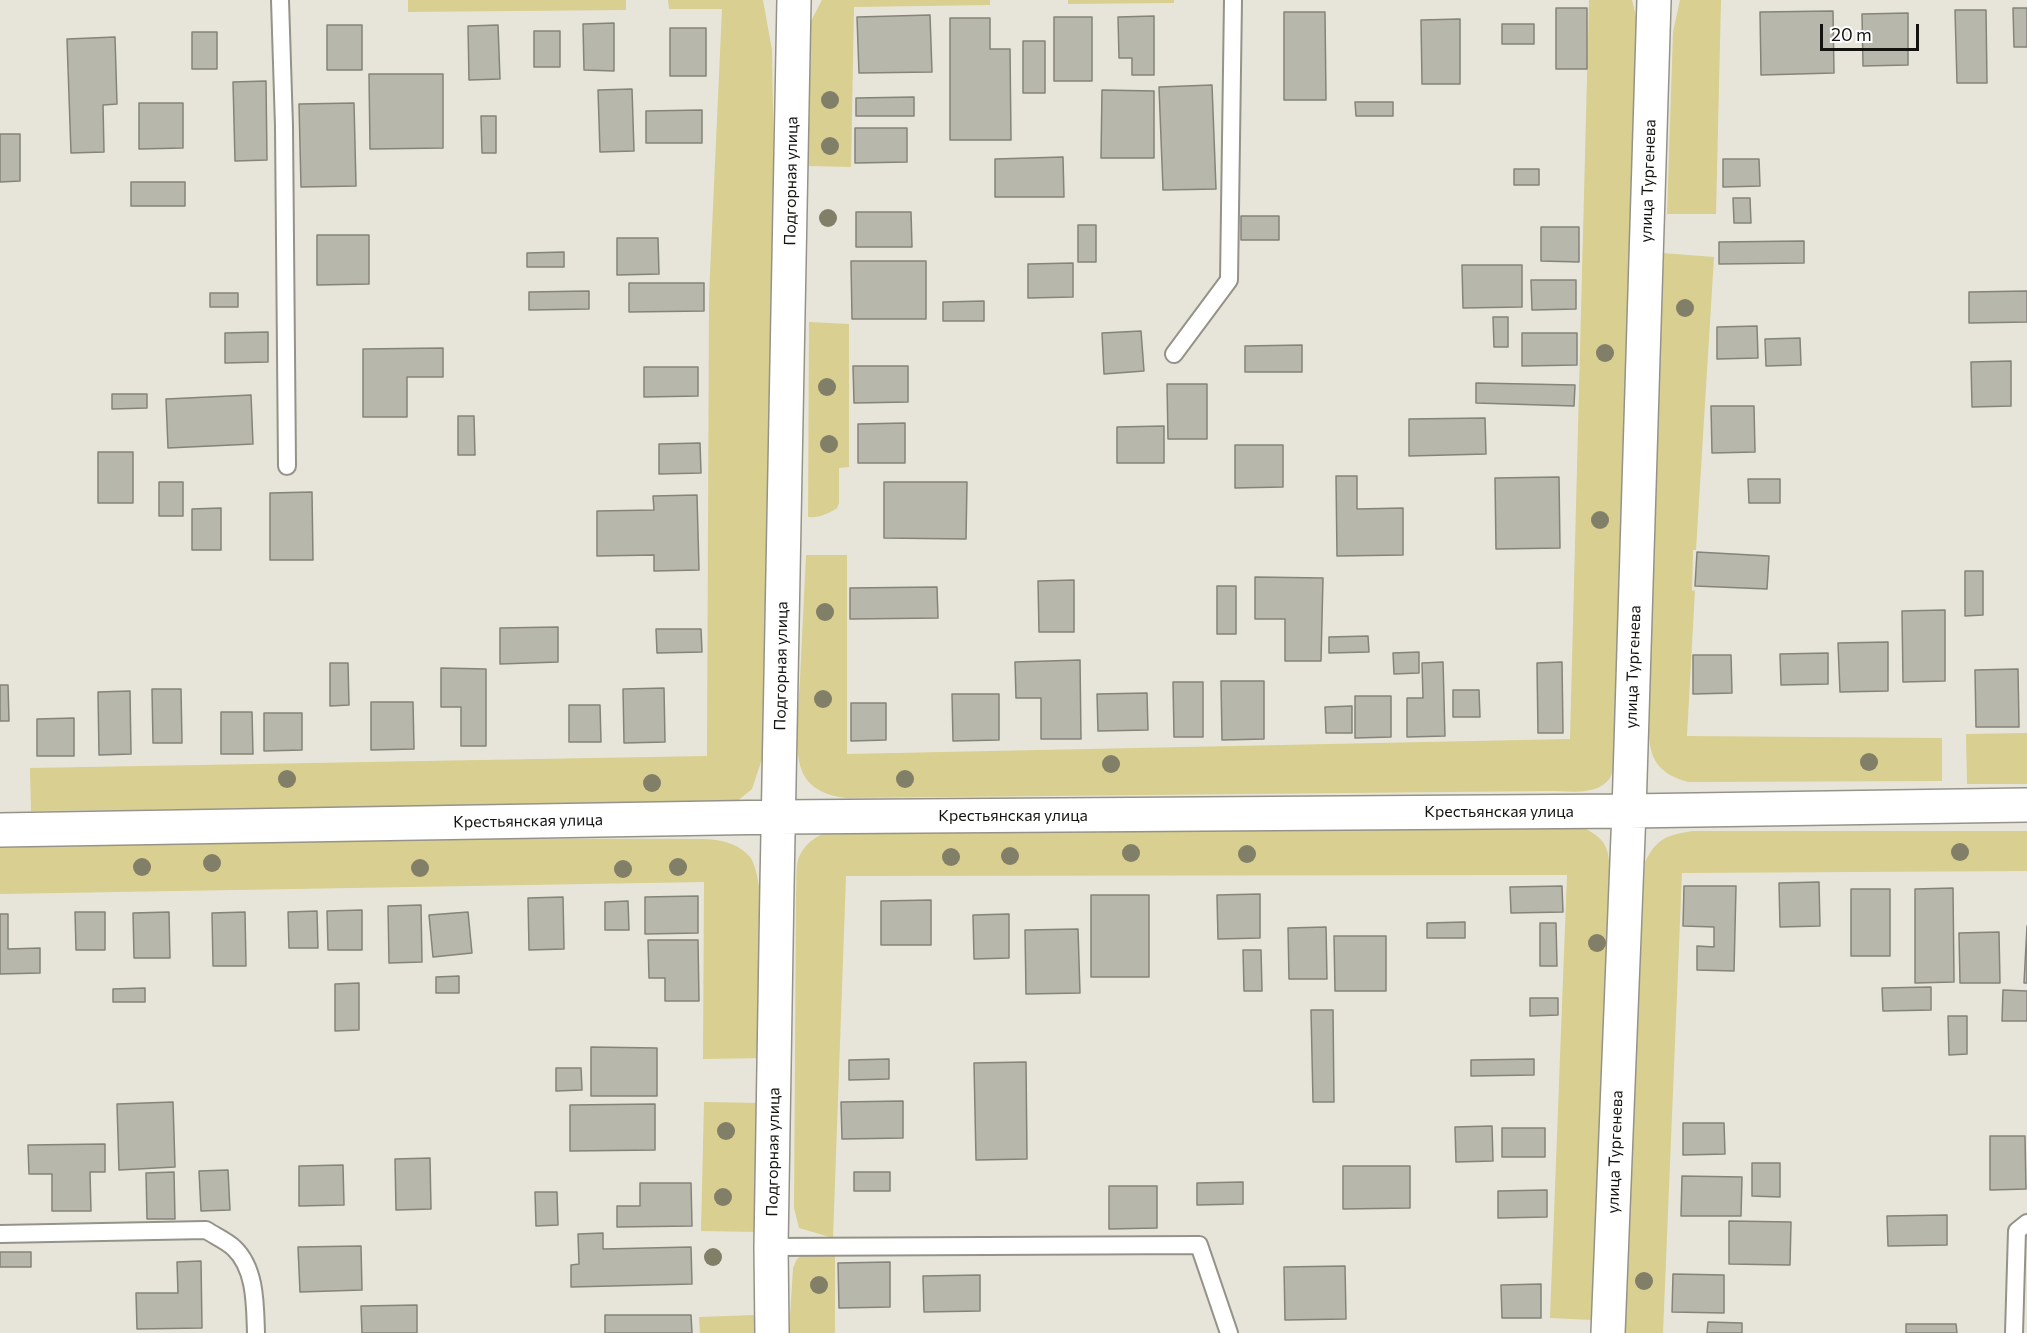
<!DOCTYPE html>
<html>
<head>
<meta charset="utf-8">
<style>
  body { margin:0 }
  #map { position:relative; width:2027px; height:1333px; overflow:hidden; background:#e7e5d9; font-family:Commissioner,sans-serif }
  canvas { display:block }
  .scale { position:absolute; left:1820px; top:24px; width:99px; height:27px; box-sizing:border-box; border:3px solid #14130f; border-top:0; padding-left:8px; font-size:18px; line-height:21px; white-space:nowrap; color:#14130f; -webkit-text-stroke:4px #fff; paint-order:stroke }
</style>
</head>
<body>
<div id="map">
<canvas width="2027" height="1333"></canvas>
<div class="scale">20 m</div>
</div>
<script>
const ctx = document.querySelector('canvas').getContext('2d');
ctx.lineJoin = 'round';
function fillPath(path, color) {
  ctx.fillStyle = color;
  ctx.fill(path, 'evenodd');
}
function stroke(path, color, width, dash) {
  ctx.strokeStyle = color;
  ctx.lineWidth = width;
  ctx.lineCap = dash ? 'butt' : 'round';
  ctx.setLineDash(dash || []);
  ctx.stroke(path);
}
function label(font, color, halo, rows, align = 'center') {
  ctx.font = font + ' Commissioner,sans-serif';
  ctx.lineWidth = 4.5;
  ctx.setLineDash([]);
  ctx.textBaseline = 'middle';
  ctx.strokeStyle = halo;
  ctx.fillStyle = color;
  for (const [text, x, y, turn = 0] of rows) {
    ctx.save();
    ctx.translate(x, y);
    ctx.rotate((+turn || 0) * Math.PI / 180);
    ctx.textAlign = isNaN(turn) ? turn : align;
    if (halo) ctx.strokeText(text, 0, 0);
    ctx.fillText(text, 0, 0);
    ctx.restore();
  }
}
const green = new Path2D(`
  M408 0H626V10L408 12Z
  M668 0H763L772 50 776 300 762 759 752 789 736 802 707 804 31 811 30 768 707 756 709 295 722 9H669Z
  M822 0H990V5L854 7 851 167 808 166 811 21Z
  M1068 0H1174V3L1068 4Z
  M1589 0H1632L1637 21 1615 764C1613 768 1612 774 1610 778 1597 796 1570 791 1551 791L846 798C828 796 809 789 802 771 793 748 799 703 800 679 802 638 804 596 806 555H847V754L1570 739Z
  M1680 0H1721L1716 214H1667L1673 32Z
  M1662 253 1714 257 1696 550H1693L1692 591 1695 590 1687 736 1942 738V781L1688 782C1662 774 1651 764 1649 736Z
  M809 322 849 324V467L839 468V503L837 508C828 514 819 518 808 517Z
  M2027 733V784H1967L1966 734Z
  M847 828H1584C1608 840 1609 850 1610 875L1592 1320 1550 1318 1567 875 846 876 833 1238 799 1228 794 1208 796 895C797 884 795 867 799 857 808 837 828 830 847 828Z
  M1693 831H2027V871L1682 873 1663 1333H1623L1645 862C1657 838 1667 835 1693 831Z
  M282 838 704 839C722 840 738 843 750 857 768 879 764 1022 765 1058L703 1059 704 882 0 894V848Z
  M704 1102 760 1103 757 1232 701 1231Z
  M835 1251V1333H789L793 1268 797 1259 804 1254Z
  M755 1315 756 1333H700L699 1317Z`);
const building = new Path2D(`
  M1556 8H1587V69H1556Z
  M2013 8H2027V47H2014Z
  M1955 10H1986L1987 83H1957Z
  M1833 11 1834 73 1761 75 1760 12Z
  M1284 12H1325L1326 100H1284Z
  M1908 13V65L1863 66 1862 14Z
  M930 15 932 72 859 73 857 17Z
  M1154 16V75H1132V58H1119L1118 17Z
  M1054 17H1092V81H1054Z
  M950 18H990V49H1010L1011 140H950Z
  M1460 19V84H1422L1421 20Z
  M614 23V71L584 70 583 24Z
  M1502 24H1534V44H1502Z
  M327 25H362V70H327Z
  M498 25 500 79 469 80 468 26Z
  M670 28H706V76H670Z
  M534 31H560V67H534Z
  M192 32H217V69H192Z
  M115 37 117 104 103 105 104 152 71 153 67 39Z
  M1023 41H1045V93H1023Z
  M369 74H443V148L370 149Z
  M266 81 267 160 235 161 233 82Z
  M1212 85 1216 189 1163 190 1159 87Z
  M632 89 634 151 600 152 598 90Z
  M1102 90 1154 91V158H1101Z
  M914 97V116H856V98Z
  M1355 102H1393V116H1356Z
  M139 103H183V148L139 149Z
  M354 103 356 186 301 187 299 104Z
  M702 110V143H646V111Z
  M481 116H496V153H482Z
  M855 128H907V162L855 163Z
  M0 134H20V181L0 182Z
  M1063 157 1064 197H995V159Z
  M1723 159H1759L1760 186 1723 187Z
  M1514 169H1539V185H1514Z
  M131 182H185V206H131Z
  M1733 198H1750L1751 223H1734Z
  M856 212H911L912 247H856Z
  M1241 216H1279V240H1241Z
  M1078 225H1096V262H1078Z
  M1541 227H1579V262L1541 261Z
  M317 235H369V284L317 285Z
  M617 238H658L659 274 617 275Z
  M1804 241V263L1719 264V242Z
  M564 252V267H527V253Z
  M851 261H926V319H852Z
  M1073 263V297L1028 298V264Z
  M1462 265H1522V307L1463 308Z
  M1531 280H1576V309L1532 310Z
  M629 283H704V311L629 312Z
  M589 291V309L529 310V292Z
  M2027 291V322L1969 323V292Z
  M210 293H238V307H210Z
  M984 301V321H943V302Z
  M1493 317H1508V347H1494Z
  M1757 326 1758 358 1717 359V327Z
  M1141 331 1144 371 1104 374 1102 333Z
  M268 332V362L225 363V333Z
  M1522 333H1577V365L1522 366Z
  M1800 338 1801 365 1766 366 1765 339Z
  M1302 345V372H1245V346Z
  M443 348V377H407V417H363V349Z
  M2011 361V406L1972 407 1971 362Z
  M853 366H908V402L854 403Z
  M644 367H698V396L644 397Z
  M1476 383 1575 385 1574 406 1476 403Z
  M1167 384H1207V439H1168Z
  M112 394H147V408L112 409Z
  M251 395 253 444 168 448 166 399Z
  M1711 406H1754L1755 452 1712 453Z
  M458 416H474L475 455H458Z
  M1485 418 1486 454 1409 456V419Z
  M905 423V463H858V424Z
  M1164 426V463H1117V427Z
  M700 443 701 473 659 474V444Z
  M1235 445H1283V487L1235 488Z
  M98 452H133V503H98Z
  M1336 476H1357V509L1403 508V555L1337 556Z
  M1559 477 1560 548 1496 549 1495 478Z
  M1748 479H1780V503H1749Z
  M159 482H183V516H159Z
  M884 482H967L966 539 884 538Z
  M312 492 313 560H270V493Z
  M697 495 699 570 654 571V555L597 556V511L654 510 653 496Z
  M221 508V550H192V509Z
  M1697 552 1769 556 1767 589 1695 586Z
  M1965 571H1983V615L1965 616Z
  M1255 577 1323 578 1321 661H1285V619H1255Z
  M1074 580V632H1039L1038 581Z
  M1217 586H1236V634H1217Z
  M937 587 938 618 850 619V588Z
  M1945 610V681L1903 682 1902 611Z
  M558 627V662L500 664V628Z
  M656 629H701L702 652 657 653Z
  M1368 636 1369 652 1329 653V637Z
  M1888 642V691L1840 692 1838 643Z
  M1419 652V673L1394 674 1393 653Z
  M1828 653V684L1781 685 1780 654Z
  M1693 655H1731L1732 693 1693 694Z
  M1080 660 1081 739H1041V698H1016L1015 662Z
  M1443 662 1445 736 1407 737V698H1423L1422 663Z
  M1562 662 1563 733H1538L1537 663Z
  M330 663H348L349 705 330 706Z
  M441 668 486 669V746H461V707H441Z
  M2018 669 2019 727H1976L1975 670Z
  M1221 681H1264V739L1222 740Z
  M1173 682H1203V737H1174Z
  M0 685H8L9 721H0Z
  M664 688 665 742 624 743 623 689Z
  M152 689H181L182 743H153Z
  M1453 690H1479L1480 717H1453Z
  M130 691 131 754 99 755 98 692Z
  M1147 693 1148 730 1098 731 1097 694Z
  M952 694H999V740L953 741Z
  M1355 696H1391V737L1355 738Z
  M371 702H413L414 749 371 750Z
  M851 703H886V740L851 741Z
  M569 705H600L601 742H569Z
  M1352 706V733H1326L1325 707Z
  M221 712H252L253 754H221Z
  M264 713H302V750L264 751Z
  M74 718V756H37V719Z
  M1819 882 1820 926 1780 927 1779 883Z
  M1562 886 1563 912 1511 913 1510 887Z
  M1684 886H1736L1734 971 1697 970V946L1714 947V927L1683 926Z
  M1953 888 1954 982 1915 983V889Z
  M1851 889H1890V956H1851Z
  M1260 894V938L1218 939 1217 895Z
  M1091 895H1149V977H1091Z
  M698 896V933L645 934V897Z
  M563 897 564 949 529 950 528 898Z
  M931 900V945H881V901Z
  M628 901 629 930H605V902Z
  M421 905 422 962 389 963 388 906Z
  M362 910V950H328L327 911Z
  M317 911 318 948H289L288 912Z
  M75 912H105V950H76Z
  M169 912 170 958H134L133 913Z
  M245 912 246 966H213L212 913Z
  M468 912 472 953 433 957 429 915Z
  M0 914H8V949L40 948V973L0 974Z
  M1009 914V958L974 959 973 915Z
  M1465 922V938H1427V923Z
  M1540 923H1556L1557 966H1540Z
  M2027 926V983H2024Z
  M1326 927 1327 979H1289L1288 928Z
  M1078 929 1080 993 1026 994 1025 930Z
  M1999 932 2000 983H1960L1959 933Z
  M1334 936H1386V991H1335Z
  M648 940H698L699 1001H665V978H649Z
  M1243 950H1261L1262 991H1244Z
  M459 976V993H436V977Z
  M359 983V1030L335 1031V984Z
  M1931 987V1010L1883 1011 1882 988Z
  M145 988V1002H113V989Z
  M2003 990 2027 991V1021H2002Z
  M1530 998H1558V1015L1530 1016Z
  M1311 1010H1333L1334 1102H1313Z
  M1948 1016H1967V1054L1949 1055Z
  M591 1047 657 1048V1096H591Z
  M889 1059V1079L849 1080V1060Z
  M1534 1059V1075L1471 1076V1060Z
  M1026 1062 1027 1159 976 1160 974 1063Z
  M556 1068H581L582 1090 556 1091Z
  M903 1101V1138L842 1139 841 1102Z
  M173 1102 175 1167 119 1170 117 1104Z
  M655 1104V1150L570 1151V1105Z
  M1683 1123H1724L1725 1154 1683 1155Z
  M1492 1126 1493 1161 1456 1162 1455 1127Z
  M1502 1128H1545V1157H1502Z
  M1990 1136H2025L2026 1189 1990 1190Z
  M105 1144V1172H90L91 1211H52V1174H29L28 1145Z
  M430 1158 431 1209 396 1210 395 1159Z
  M1752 1163H1780V1197L1752 1196Z
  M343 1165 344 1205 299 1206V1166Z
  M1343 1166H1410V1208L1343 1209Z
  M228 1170 230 1210 201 1211 199 1171Z
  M174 1172 175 1219H147L146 1173Z
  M854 1172H890V1191H854Z
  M1682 1176 1742 1177 1741 1216H1681Z
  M1243 1182V1204L1197 1205V1183Z
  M640 1183H691L692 1226 617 1227V1206H640Z
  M1109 1186H1157V1228L1109 1229Z
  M1547 1190V1217L1498 1218V1191Z
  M535 1192H557L558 1225 536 1226Z
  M1947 1215V1245L1888 1246 1887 1216Z
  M1729 1221 1791 1222 1790 1265 1729 1264Z
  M603 1233V1249L691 1247 692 1284 571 1287V1265L579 1264 578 1234Z
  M361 1246 362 1290 300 1292 298 1247Z
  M0 1252H31V1267H0Z
  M201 1261 202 1328 137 1329 136 1293H178L177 1262Z
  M890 1262V1307L839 1308 838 1263Z
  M1345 1266 1346 1319 1285 1320 1284 1267Z
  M1673 1274 1724 1275V1313L1672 1312Z
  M980 1275V1311L924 1312 923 1276Z
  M1541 1284V1318H1502L1501 1285Z
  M417 1305V1333H362L361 1306Z
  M605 1315H691L692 1333H605Z
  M1708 1322 1742 1323V1333H1707Z
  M1906 1324H1956L1957 1333H1906Z`);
const service = new Path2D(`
  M280 0 284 126 287 466
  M1174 354 1229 280 1233 0
  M0 1234 206 1230C215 1236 227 1241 234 1248 256 1269 255 1305 256 1333
  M771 1247 1199 1245 1229 1333
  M2014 1333 2017 1231 2027 1223`);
const minor = new Path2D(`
  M0 830 778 817 1629 811 2027 805
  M772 1333 771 1247 777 885 794 0
  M1608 1333 1629 811 1654 0`);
const trees = [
  [830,100],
  [830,146],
  [828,218],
  [1685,308],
  [1605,353],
  [827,387],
  [829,444],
  [1600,520],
  [825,612],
  [823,699],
  [1869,762],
  [1111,764],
  [287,779],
  [905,779],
  [652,783],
  [1960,852],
  [1131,853],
  [1247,854],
  [1010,856],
  [951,857],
  [212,863],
  [142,867],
  [678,867],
  [420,868],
  [623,869],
  [1597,943],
  [726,1131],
  [723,1197],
  [713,1257],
  [1644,1281],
  [819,1285]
];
const streetNames = [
  ["Подгорная улица",791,181,-89],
  ["улица Тургенева",1648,181,-88],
  ["Подгорная улица",781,666,-89],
  ["улица Тургенева",1633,667,-88],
  ["Крестьянская улица",1499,812],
  ["Крестьянская улица",1013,816],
  ["Крестьянская улица",528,821,-1],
  ["Подгорная улица",773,1152,-89],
  ["улица Тургенева",1615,1152,-88]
];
fillPath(green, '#d8cf90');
fillPath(building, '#b8b7ac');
stroke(building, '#85847a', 1.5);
stroke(service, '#959389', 20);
stroke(minor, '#959389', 36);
stroke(service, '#fff', 16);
stroke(minor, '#fff', 33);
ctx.fillStyle = '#827f68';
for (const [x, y] of trees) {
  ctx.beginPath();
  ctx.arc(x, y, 9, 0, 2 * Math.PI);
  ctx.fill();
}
label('16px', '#14130f', '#fff', streetNames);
</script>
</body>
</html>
